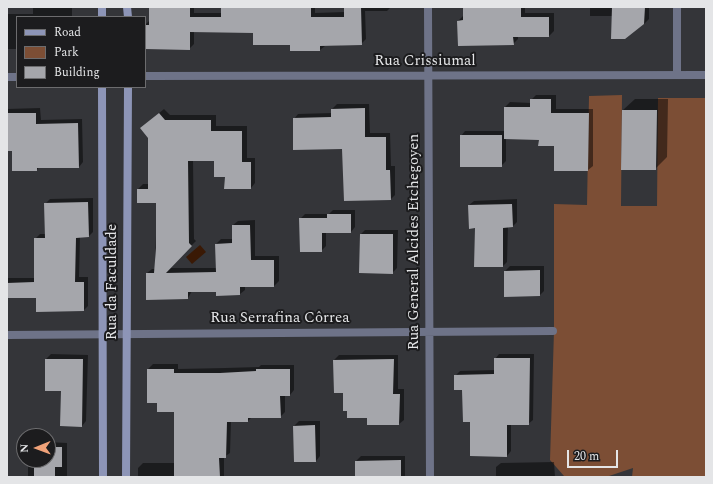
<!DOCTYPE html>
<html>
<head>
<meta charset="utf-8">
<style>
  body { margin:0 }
  #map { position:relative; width:713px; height:484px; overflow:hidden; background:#343539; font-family:Spectral,serif }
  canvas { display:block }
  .frame { position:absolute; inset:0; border:8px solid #e4e5e7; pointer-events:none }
  .legend { position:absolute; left:16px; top:16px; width:130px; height:72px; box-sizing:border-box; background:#1c1c1e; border:1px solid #6c6c6e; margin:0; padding:5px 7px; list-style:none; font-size:12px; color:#e4e5e7 }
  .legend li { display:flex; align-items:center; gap:8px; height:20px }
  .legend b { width:20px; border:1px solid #6c6c6e }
  .north { position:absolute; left:16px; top:428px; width:40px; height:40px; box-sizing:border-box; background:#1c1c1e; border:1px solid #6c6c6e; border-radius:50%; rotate:269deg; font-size:11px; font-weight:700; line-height:16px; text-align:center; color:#e4e5e7 }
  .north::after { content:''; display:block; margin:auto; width:14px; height:18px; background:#f0a279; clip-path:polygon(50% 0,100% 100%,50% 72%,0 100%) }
  .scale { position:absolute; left:567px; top:450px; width:51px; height:18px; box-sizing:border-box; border:2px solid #e4e5e7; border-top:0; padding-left:5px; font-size:12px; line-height:14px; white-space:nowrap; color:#e4e5e7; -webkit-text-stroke:3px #1c1c1e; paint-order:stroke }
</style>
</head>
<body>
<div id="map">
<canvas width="713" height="484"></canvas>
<div class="frame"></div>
<ul class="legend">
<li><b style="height:5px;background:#8d95b7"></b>Road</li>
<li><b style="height:11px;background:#7c4e35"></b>Park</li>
<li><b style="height:11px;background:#a5a6ab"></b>Building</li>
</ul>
<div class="north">N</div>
<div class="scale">20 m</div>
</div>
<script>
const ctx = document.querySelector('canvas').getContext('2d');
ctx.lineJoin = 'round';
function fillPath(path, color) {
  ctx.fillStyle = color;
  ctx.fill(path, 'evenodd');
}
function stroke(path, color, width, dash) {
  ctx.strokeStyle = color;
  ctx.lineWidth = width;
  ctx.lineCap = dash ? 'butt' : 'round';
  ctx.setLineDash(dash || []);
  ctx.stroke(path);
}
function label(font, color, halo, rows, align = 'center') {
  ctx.font = font + ' Spectral,serif';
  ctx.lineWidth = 4;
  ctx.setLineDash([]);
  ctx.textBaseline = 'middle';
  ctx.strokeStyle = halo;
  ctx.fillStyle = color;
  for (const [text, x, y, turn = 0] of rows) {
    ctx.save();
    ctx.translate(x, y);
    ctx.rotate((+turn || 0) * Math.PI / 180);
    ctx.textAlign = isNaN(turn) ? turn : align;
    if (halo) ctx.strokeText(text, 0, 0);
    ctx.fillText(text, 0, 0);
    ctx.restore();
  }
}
const green = new Path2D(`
  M622 95 621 206H657L658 98H706V477H632L633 468 606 477H568L564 476 550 460 554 331V204L587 205 589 96Z`);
const water = new Path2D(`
  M200 245 206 252 192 264 186 257Z`);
const shadow = new Path2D(`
  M33 7H72V17H17V49H7V14H33Z
  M150 7H194V13H222V7H315V13L345 12V7H391L387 11H365L366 39 361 44 325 46 320 50 291 44 254 32 194 31V44L189 49 145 48V25L150 20Z
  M464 7H525V13H554V31L549 36H518V39L513 44 458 21 463 16Z
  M590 7H649V19L644 24 613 16H590Z
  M536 95H556V109H593V166L588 170 555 145 540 139 506 138V161L501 166 461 136 465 131H505V107L510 102 531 103V100Z
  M635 99H668L667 157 655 169 623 110Z
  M337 104H369L370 133H390L391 166H395V195L391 199 343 148 294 119 298 114 332 113V109Z
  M40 108 41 120 82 119 83 162 79 167H39L37 170 13 150H7V109Z
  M164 109 170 115H216V126H247V158H255V183L251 188 226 176 215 160H193L194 239 196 241 169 268H217L216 244 221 239H233V225L238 221 255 220V256H279V281L274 286H245V290L240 294 217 291H192L188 298 147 273 152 269H155L157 202 138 189 143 184H149V138L146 124Z
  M93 198V232L89 236H80L79 277H88V306L84 310 37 297H7V278H35V239L40 234H46L45 204 50 199Z
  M517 199V222L513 226H508L507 262 503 266 476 227 469 205 474 201Z
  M333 210H355V227L351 232H326V246L321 251 300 219 305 214H329Z
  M365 230H398L397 268 392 273 361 234Z
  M510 266H544V291L540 295 505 271Z
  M51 354 88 355 86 421 82 426 46 359Z
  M499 354H534L533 420 528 424H511V451L507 456 471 421 463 389 455 376 460 371 495 370V359Z
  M339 355H398V389H404V420L399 424 368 417 348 410 334 360Z
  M153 364H178V369L225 368 259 367 261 365H294V390L290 395H285V412L280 417H252L248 421H231L230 453 224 457V477H138V468L143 463H175V411L158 402 148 369Z
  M299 421H320V456L316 461H295L294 426Z
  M48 442 67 443V477H28V460H48Z
  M361 456H405V477H356V461Z
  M554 462 555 477H496V467L501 463Z`);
const building = new Path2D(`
  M149 7H190V17H221V7H311V17H344V7H361L362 45 320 46V51H290V45H253V33L190 32V50L145 49V25H149Z
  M463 7H521V17H549V37H513L514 45 458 46 457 21 463 20Z
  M612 7H645L644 24 625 39H611Z
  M530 99H551V113H589L588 171H554V146H538L539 140 504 139V107H530Z
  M365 108V137H386V170H390L391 200 344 201 342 149 293 150V118L331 117V109Z
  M622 110H657L656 170H621Z
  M7 113H36V124L78 123 79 168H37V171H12V151H7Z
  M159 113 165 120H211V131H242V162H251V189H224L225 177H214V161H188L189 243 192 246 166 273 216 272 215 244 232 243V225H250L251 260H274V287H240V295L216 296V292H188V299L146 300V273H154L156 248V203H137V189H148V138L140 128Z
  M460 135H502V167H460Z
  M88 202 89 237 76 238 75 282H84V311L36 312V298H7V283L34 282V238H45L44 203Z
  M512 204 513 227 503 228V267H474L475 228 469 229 468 205Z
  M327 214H351V233H322V252H300L299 218H327Z
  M360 234H393V274L359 273Z
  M540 270V296L504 297V271Z
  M494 358H530L529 425H507V457L470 456V422H463L462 390H454V375L494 374Z
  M45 359H83L82 427 60 426 61 391H45Z
  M394 359 393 394H400L399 425H367V418H347V411H343V393H334L333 360Z
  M147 369H174V373H220L256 371V369H290V396H280L281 418H248V422H227L226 458H219L220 477H174V412H157V403H147Z
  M315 425 316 462H294L293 426Z
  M48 447H62V467H55V477H34V460H48Z
  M401 460V477H355V461Z`);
const street = new Path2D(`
  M428 7 430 477
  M677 7V75
  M145 76 706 75
  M7 77H17
  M7 335 553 331`);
const secondary = new Path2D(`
  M102 7V17
  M127 7 128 17
  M102 87 103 477
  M126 477 128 87`);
const streetNames = [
  ["Rua Crissiumal",425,62],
  ["Rua General Alcides Etchegoyen",415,242,-90],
  ["Rua da Faculdade",113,282,-90],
  ["Rua Serrafina Côrrea",280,319]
];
fillPath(green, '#7c4e35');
fillPath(water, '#3a1905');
fillPath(shadow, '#0007');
fillPath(building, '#a5a6ab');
stroke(street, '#6e7388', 8);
stroke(secondary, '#8d95b7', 8);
label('15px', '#e4e5e7', '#1c1c1e', streetNames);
</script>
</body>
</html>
